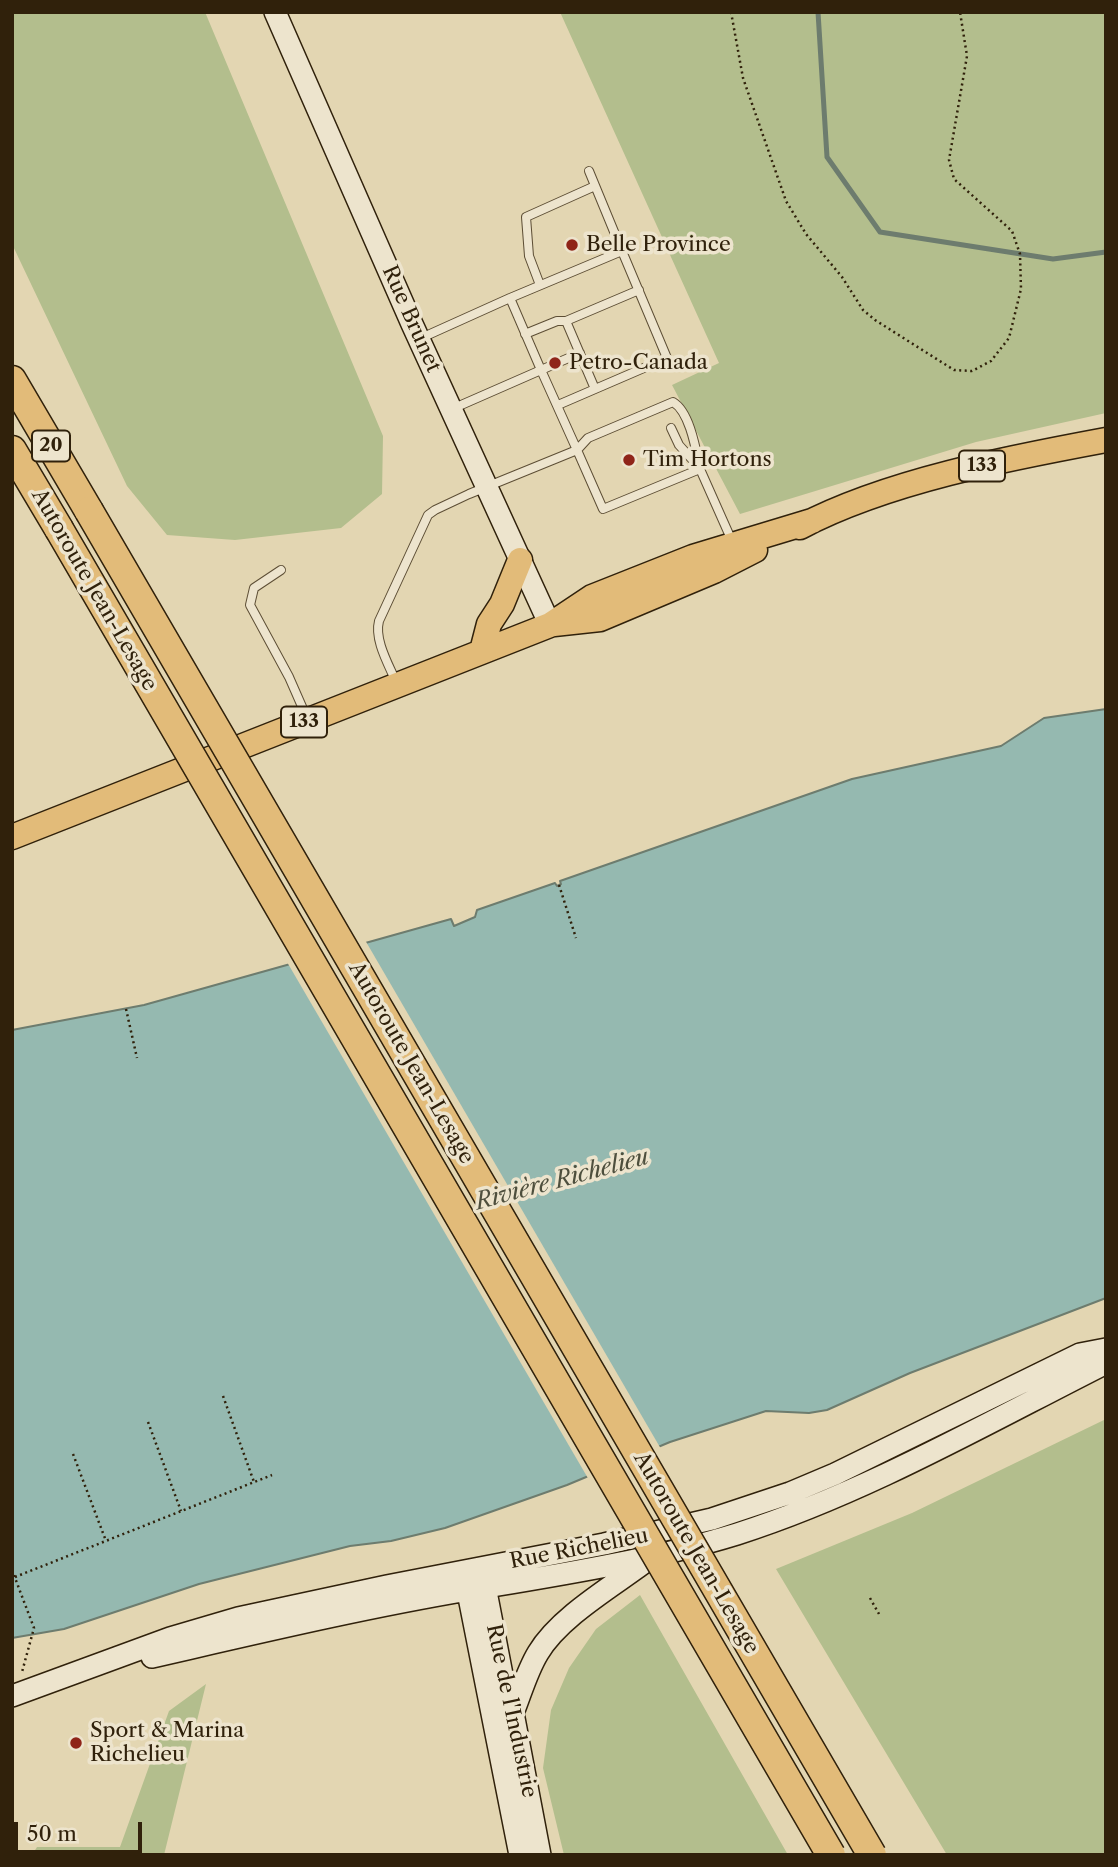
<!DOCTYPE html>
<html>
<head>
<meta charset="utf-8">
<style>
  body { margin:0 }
  #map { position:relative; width:1118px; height:1867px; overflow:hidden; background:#e3d6b2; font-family:"Libre Caslon Text",serif }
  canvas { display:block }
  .frame { position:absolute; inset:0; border:14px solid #30210b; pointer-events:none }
  .scale { position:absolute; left:14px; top:1822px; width:128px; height:32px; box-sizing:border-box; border:4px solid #30210b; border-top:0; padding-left:9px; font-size:21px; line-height:24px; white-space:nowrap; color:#30210b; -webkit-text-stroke:5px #ede4cd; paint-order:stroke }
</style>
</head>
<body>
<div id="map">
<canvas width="1118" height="1867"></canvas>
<div class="frame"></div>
<div class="scale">50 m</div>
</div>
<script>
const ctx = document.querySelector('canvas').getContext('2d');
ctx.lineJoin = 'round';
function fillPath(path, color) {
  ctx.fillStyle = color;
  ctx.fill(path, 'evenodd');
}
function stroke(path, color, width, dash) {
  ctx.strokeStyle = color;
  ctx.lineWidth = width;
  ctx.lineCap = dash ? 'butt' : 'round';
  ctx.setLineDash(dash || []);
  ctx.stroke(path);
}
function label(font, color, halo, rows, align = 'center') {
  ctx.font = font + ' "Libre Caslon Text",serif';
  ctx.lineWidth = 7;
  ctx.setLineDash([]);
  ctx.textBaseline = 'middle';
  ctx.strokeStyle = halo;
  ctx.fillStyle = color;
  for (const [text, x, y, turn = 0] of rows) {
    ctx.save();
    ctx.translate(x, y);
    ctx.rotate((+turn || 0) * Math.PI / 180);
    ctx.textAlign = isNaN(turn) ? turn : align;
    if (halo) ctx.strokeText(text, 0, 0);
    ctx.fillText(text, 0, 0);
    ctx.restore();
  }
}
const green = new Path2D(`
  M12 12H205L383 436 382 494 341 528 235 540 167 535 127 486 12 244Z
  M560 12H1106V413L976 442 740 514 672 385 719 363Z
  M1106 1419V1855H947L776 1569 912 1513Z
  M640 1595 788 1855H564L543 1768 551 1710 569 1668 596 1629Z
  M206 1684 164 1855H32L37 1847H120L169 1711Z`);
const water = new Path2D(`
  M1106 709V1298L910 1373 827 1410 809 1413 766 1411 670 1442 567 1485 445 1528 391 1541 350 1546 199 1584 64 1629 12 1638V1030L144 1005 451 919 454 926 475 917 477 910 555 883 557 886 561 884 560 881 852 779 1001 746 1044 718Z`);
const pier = new Path2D(`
  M365 940 661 1449 589 1480 287 962Z`);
const stream = new Path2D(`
  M818 12 827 157 880 232 1053 259 1106 252`);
const path = new Path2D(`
  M731 12 743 78 786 201 806 234 842 277 863 310 875 320 954 370 972 371 991 361 1009 338 1021 289 1020 254 1012 231 954 179 949 160 967 56 960 12
  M559 885 576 938
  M126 1009 137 1058
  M223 1396 254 1482
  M148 1422 181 1511
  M73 1454 106 1541
  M12 1570 34 1628 22 1672
  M15 1577 272 1475
  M870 1598 879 1614`);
const lane = new Path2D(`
  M589 171 622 251
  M540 285 529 256 526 217 595 186
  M510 298 622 251 667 358 558 405
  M525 334 557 321H566
  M419 339 510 298 541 370 580 353
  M595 389 566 321 639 290
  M452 409 541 370 577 450 588 438 673 402C690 412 696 450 700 469
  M671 428 679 445 698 466
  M281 570 254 588 250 605 289 677 307 718
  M396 682C389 665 374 640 379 621L428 515 435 510 469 494 577 450 603 509 700 469 732 541`);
const secondary = new Path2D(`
  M275 12 412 324 550 625
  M483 1576 504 1685 513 1713 540 1855
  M465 1577 520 1855
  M152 1657C257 1633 362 1608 468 1590 558 1575 649 1561 737 1534 865 1493 985 1424 1106 1363
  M12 1696 170 1638 238 1618 387 1586 604 1544 712 1519 790 1493 835 1474 1080 1354 1106 1349
  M513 1713C521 1693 527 1671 538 1653 560 1616 615 1585 649 1559`);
const primary = new Path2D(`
  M800 527C887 481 1009 458 1106 440
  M554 624 600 619 714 571 755 550
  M482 651 489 624 502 604 520 560
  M12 837 550 625 592 597 693 557 812 521`);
const highway = new Path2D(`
  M12 380 89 511
  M12 450 59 529`);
const highwayBridge = new Path2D(`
  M89 511 872 1855
  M59 529 831 1855`);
const markers = [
  [572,245,7,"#8f2418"],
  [555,363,7,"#8f2418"],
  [629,460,7,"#8f2418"],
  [76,1743,7,"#8f2418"]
];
const shields = [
  [51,446,38],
  [982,466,46],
  [304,722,46]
];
const shieldNames = [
  ["20",51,446],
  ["133",982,466],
  ["133",304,722]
];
const poiNames = [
  ["Belle Province",586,245],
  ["Petro-Canada",569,363],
  ["Tim Hortons",643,460],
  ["Sport & Marina",90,1731],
  ["Richelieu",90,1755]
];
const streetNames = [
  ["Rue Brunet",411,319,66],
  ["Autoroute Jean-Lesage",94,590,60],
  ["Autoroute Jean-Lesage",411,1063,60],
  ["Rue Richelieu",579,1549,-11],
  ["Autoroute Jean-Lesage",696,1553,60],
  ["Rue de l'Industrie",511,1711,78]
];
const waterNames = [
  ["Rivière Richelieu",562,1180,-15]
];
fillPath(green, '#b3be8d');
fillPath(water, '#95b9b0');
stroke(water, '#6d7c6e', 2);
fillPath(pier, '#e3d6b2');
stroke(stream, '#6d7c6e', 5);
stroke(lane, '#5d4e35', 10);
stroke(secondary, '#30210b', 24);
stroke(primary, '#30210b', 27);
stroke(highway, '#30210b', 31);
stroke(path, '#30210b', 2.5, [2, 3.5]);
stroke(lane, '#ede4cd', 8);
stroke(secondary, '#ede4cd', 21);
stroke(primary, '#e2bb79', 24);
stroke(highway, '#e2bb79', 28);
stroke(highwayBridge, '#30210b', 31, []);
stroke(highwayBridge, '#e2bb79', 28);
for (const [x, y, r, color] of markers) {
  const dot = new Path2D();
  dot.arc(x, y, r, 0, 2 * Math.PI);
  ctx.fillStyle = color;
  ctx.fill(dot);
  stroke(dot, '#ede4cd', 2.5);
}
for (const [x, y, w] of shields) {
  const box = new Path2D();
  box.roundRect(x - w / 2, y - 15.5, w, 31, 5);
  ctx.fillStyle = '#ede4cd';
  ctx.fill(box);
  stroke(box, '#30210b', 2);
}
label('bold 19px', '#30210b', null, shieldNames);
label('21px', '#30210b', '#ede4cd', poiNames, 'left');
label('21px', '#30210b', '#ede4cd', streetNames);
label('italic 23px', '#4e4f3d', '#ede4cd', waterNames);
</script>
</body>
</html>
